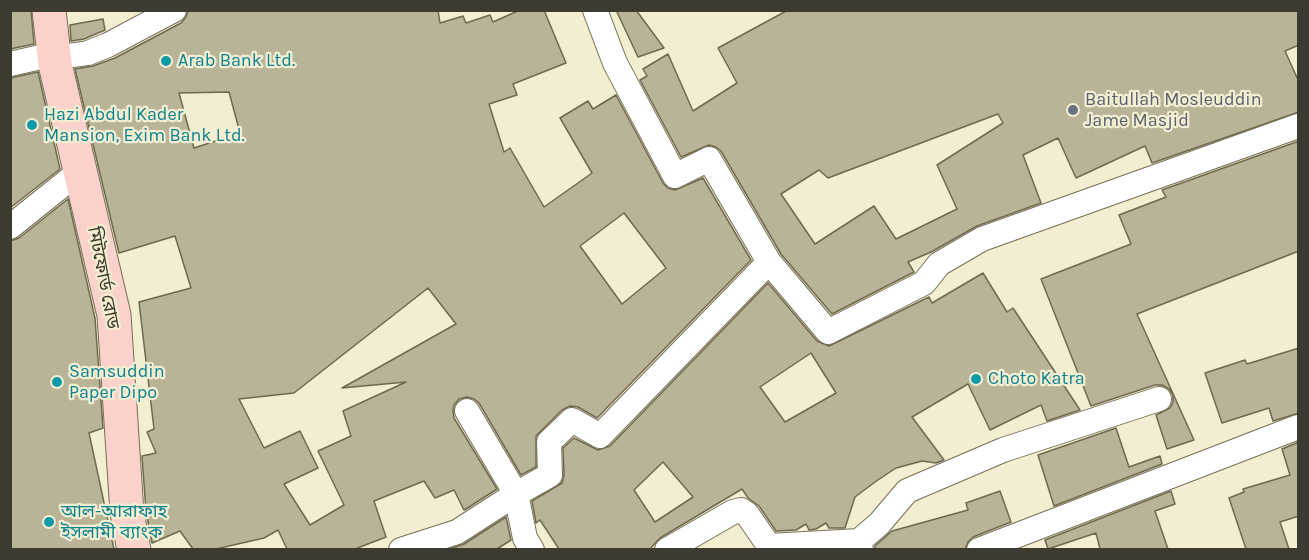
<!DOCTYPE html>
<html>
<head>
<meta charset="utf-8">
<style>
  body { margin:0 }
  #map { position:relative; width:1309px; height:560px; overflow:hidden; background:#f3edd1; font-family:Karla,sans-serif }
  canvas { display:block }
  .frame { position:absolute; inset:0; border:12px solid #3d3b30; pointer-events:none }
</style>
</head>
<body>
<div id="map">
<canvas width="1309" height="560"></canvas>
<div class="frame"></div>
</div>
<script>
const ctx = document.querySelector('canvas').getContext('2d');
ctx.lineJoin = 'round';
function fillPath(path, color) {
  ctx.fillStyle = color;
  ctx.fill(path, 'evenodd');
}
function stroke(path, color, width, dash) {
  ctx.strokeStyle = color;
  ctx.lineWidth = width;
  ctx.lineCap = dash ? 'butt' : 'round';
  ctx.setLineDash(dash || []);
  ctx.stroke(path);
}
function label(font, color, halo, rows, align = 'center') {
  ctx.font = font + ' Karla,"Noto Sans Bengali",sans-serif';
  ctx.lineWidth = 4.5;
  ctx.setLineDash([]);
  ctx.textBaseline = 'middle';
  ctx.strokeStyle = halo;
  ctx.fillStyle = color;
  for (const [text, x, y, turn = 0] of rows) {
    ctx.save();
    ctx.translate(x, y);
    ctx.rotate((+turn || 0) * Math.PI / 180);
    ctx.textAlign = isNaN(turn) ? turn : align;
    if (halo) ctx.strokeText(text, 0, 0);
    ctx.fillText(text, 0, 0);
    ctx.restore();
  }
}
const building = new Path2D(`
  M10 10H31L34 44 10 49Z
  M188 10H438L440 23 463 16 466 23 490 15 493 22 520 10H544L566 63 513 84 517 95 489 104 504 152 510 148 544 207 592 173 560 118 588 101 593 109 616 95 663 183 668 188 675 190 703 178 751 260 597 418 578 407 570 406 562 410 536 436V467L521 475 479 403 474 399 467 397 459 399 454 405 453 411 454 418 497 489 466 509 464 510 454 490 435 498 424 481 374 501 386 537 355 549H287L278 530 264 538 216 549H193L180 531 152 543 146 511 142 456 156 453 147 432 154 429 139 302 191 288 175 236 119 253 75 69 93 66 115 58 181 23 186 17ZM229 92 240 133 194 148 179 93ZM624 213 666 268 622 304 580 246ZM428 288 456 324 342 388 406 382 343 411 351 436 318 451 344 505 310 525 284 484 318 468 300 431 264 448 239 399 294 393Z
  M616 10H636L664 48 638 57Z
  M788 10H1299V45L1285 51 1299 82V112L1152 163 1145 146 1076 178 1058 138 1023 155 1041 203 977 226 931 252 908 262 914 272 832 314 781 254 721 151 716 147 709 145 681 157 640 80 647 76 643 69 668 54 693 111 737 83 718 48ZM998 114 1003 123 937 165 957 209 896 239 874 206 815 244 781 194 819 170 828 178Z
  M103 19 105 30 84 39 71 41 70 25Z
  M38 72 60 169 10 208V78Z
  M1299 141V251L1137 314 1194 440 1167 449 1156 415 1170 408 1173 402V395L1169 389 1162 385H1155L1091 406 1041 279 1131 244 1119 215 1166 197 1162 190Z
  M68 199 95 318 103 428 89 433 114 549H10V241L19 238Z
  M983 273 1007 312 1013 308 1080 410 1047 421 1041 405 990 430 968 384 912 417 944 460 936 463 922 461 896 468 875 482 855 497 845 528H829L826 523 816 529 809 530 806 524 796 530 776 531 759 506 748 498 742 489 660 538 650 549H559L540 520 536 523 532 501 562 483 564 475 563 448 574 438 598 450 610 446 768 283 817 341 829 346 929 297 932 303ZM811 353 836 393 785 422 760 387ZM663 462 693 497 655 522 634 490Z
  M1299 348V413L1273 421 1269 408 1222 423 1205 373 1245 360 1247 364Z
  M1116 428 1129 467 1160 456 1162 464 1054 506 1038 455Z
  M1299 442V516L1280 522 1289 549H1246L1229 498 1244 492 1243 489 1290 475 1282 449Z
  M1000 491 1011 522 973 537 968 542 965 549H875V546L892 531 968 510 966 503Z
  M1171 491 1175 504 1155 511 1168 549H1100L1096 533 1048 549 1045 540Z
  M506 517 511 540 497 549H449L464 544Z`);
const street = new Path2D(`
  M595 10 615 63 675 176 709 159 769 262
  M54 58 88 53 108 45 174 10
  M10 64 54 54
  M10 227 80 171
  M467 411 516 494 550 475 549 442 572 420 600 436 769 262 828 332 924 283 939 264 982 239 1298 126
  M401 550 457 532 516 494 525 538 532 550
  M667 550 733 512 741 510 747 514 769 546 859 541
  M861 550 859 541 879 524 907 491 1003 450 1159 399
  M979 550 1298 427`);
const secondary = new Path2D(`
  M49 10 55 64 114 315 127 513 134 550`);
const markers = [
  [166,61,6,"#0f9aa8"],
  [1073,110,6,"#6b7280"],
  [32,125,6,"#0f9aa8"],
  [976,379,6,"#0f9aa8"],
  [57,382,6,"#0f9aa8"],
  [49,522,6,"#0f9aa8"]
];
const cultureNames = [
  ["Arab Bank Ltd.",178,61],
  ["Hazi Abdul Kader",44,115],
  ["Mansion, Exim Bank Ltd.",44,136],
  ["Samsuddin",69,372],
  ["Paper Dipo",69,393],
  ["Choto Katra",988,379],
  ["আল-আরাফাহ",61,512],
  ["ইসলামী ব্যাংক",61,533]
];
const worshipNames = [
  ["Baitullah Mosleuddin",1085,100],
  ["Jame Masjid",1085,121]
];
const streetNames = [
  ["মিটফোর্ড রোড",103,278,79]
];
fillPath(building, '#b9b398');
stroke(building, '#6e6950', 1.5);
stroke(street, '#757057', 26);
stroke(secondary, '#757057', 35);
stroke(street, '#fff', 24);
stroke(secondary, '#fad2cb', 33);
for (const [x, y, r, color] of markers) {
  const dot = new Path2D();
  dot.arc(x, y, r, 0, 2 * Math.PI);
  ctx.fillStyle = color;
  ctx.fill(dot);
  stroke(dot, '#f3edd1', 2);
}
label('18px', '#0d838f', '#f3edd1', cultureNames, 'left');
label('18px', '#5b616d', '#f3edd1', worshipNames, 'left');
label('18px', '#3d3b30', '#f3edd1', streetNames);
</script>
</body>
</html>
